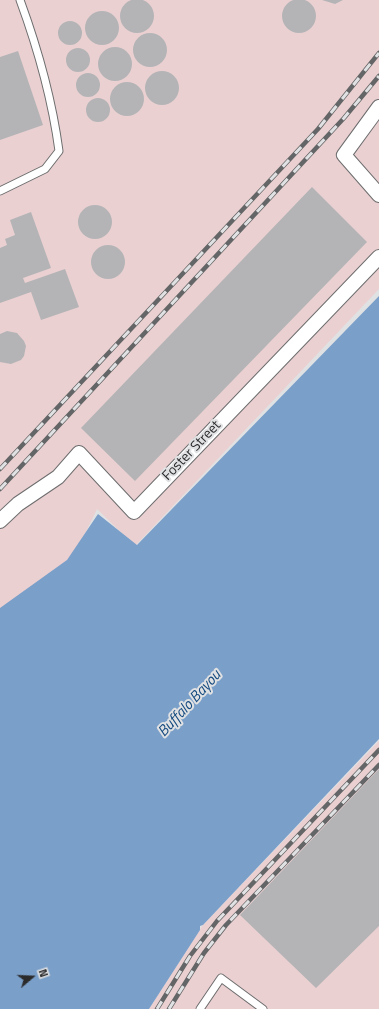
<!DOCTYPE html>
<html>
<head>
<meta charset="utf-8">
<style>
  body { margin:0 }
  #map { position:relative; width:379px; height:1009px; overflow:hidden; background:#e0e1e3; font-family:"Titillium Web",sans-serif }
  canvas { display:block }
  .north { position:absolute; left:12px; top:957px; width:40px; height:40px; -webkit-text-stroke:3px #e0e1e3; paint-order:stroke; rotate:71deg; font-size:11px; font-weight:700; line-height:16px; text-align:center; color:#2b2b2c }
  .north::after { content:''; display:block; margin:auto; width:14px; height:18px; background:#2b2b2c; clip-path:polygon(50% 0,100% 100%,50% 72%,0 100%) }
</style>
</head>
<body>
<div id="map">
<canvas width="379" height="1009"></canvas>
<div class="north">N</div>
</div>
<script>
const ctx = document.querySelector('canvas').getContext('2d');
ctx.lineJoin = 'round';
function fillPath(path, color) {
  ctx.fillStyle = color;
  ctx.fill(path, 'evenodd');
}
function stroke(path, color, width, dash) {
  ctx.strokeStyle = color;
  ctx.lineWidth = width;
  ctx.lineCap = dash ? 'butt' : 'round';
  ctx.setLineDash(dash || []);
  ctx.stroke(path);
}
function label(font, color, halo, rows, align = 'center') {
  ctx.font = font + ' "Titillium Web",sans-serif';
  ctx.lineWidth = 4;
  ctx.setLineDash([]);
  ctx.textBaseline = 'middle';
  ctx.strokeStyle = halo;
  ctx.fillStyle = color;
  for (const [text, x, y, turn = 0] of rows) {
    ctx.save();
    ctx.translate(x, y);
    ctx.rotate((+turn || 0) * Math.PI / 180);
    ctx.textAlign = isNaN(turn) ? turn : align;
    if (halo) ctx.strokeText(text, 0, 0);
    ctx.fillText(text, 0, 0);
    ctx.restore();
  }
}
const industrial = new Path2D(`
  M0 0H379V289L135 546 97 509 71 563 0 611Z
  M379 741V1009H149L203 925Z`);
const water = new Path2D(`
  M379 296V739L203 925 200 926V930L149 1009H0V608L67 560 98 514 137 545Z`);
const building = new Path2D(`
  M120 16a17 17 0 1 1 34 0a17 17 0 1 1-34 0Z
  M282 16a17 17 0 1 1 34 0a17 17 0 1 1-34 0Z
  M322 0H343L335 4Z
  M85 28a17 17 0 1 1 34 0a17 17 0 1 1-34 0Z
  M58 33a12 12 0 1 1 24 0a12 12 0 1 1-24 0Z
  M133 50a17 17 0 1 1 34 0a17 17 0 1 1-34 0Z
  M98 64a17 17 0 1 1 34 0a17 17 0 1 1-34 0Z
  M66 60a12 12 0 1 1 24 0a12 12 0 1 1-24 0Z
  M18 51 43 125 0 140V57Z
  M145 88a17 17 0 1 1 34 0a17 17 0 1 1-34 0Z
  M76 85a12 12 0 1 1 24 0a12 12 0 1 1-24 0Z
  M110 99a17 17 0 1 1 34 0a17 17 0 1 1-34 0Z
  M86 110a12 12 0 1 1 24 0a12 12 0 1 1-24 0Z
  M312 187 367 242 135 481 81 428Z
  M78 222a17 17 0 1 1 34 0a17 17 0 1 1-34 0Z
  M31 212 51 268 23 278 25 283 65 269 79 307 41 320 31 292 0 303V248L7 245 5 239 15 235 10 220Z
  M91 262a17 17 0 1 1 34 0a17 17 0 1 1-34 0Z
  M7 331 17 333 24 341 26 346 24 356 21 360 11 364 0 362V334Z
  M379 769V926L316 988 240 915Z`);
const lane = new Path2D(`
  M0 191 45 169 59 151C52 99 38 49 20 0
  M200 1009 221 978 263 1009`);
const street = new Path2D(`
  M379 107 344 155 379 195
  M0 521 18 504 58 477 79 453 134 512 379 257`);
const rail = new Path2D(`
  M0 469 318 129 379 53
  M0 489 344 118 379 76
  M157 1009 190 956 217 921 379 750
  M169 1009 204 953 226 925 379 765`);
const streetNames = [
  ["Foster Street",192,451,-46]
];
const waterNames = [
  ["Buffalo Bayou",190,704,-47]
];
fillPath(industrial, '#ead0d1');
fillPath(water, '#7a9fc9');
fillPath(building, '#b4b4b7');
stroke(lane, '#6d6d6f', 9);
stroke(street, '#6d6d6f', 16);
stroke(lane, '#fff', 7);
stroke(street, '#fff', 14);
stroke(rail, '#646566', 4.5);
stroke(rail, '#e0e1e3', 3, [9]);
label('14px', '#2b2b2c', '#e0e1e3', streetNames);
label('italic 15px', '#144a7f', '#e0e1e3', waterNames);
</script>
</body>
</html>
